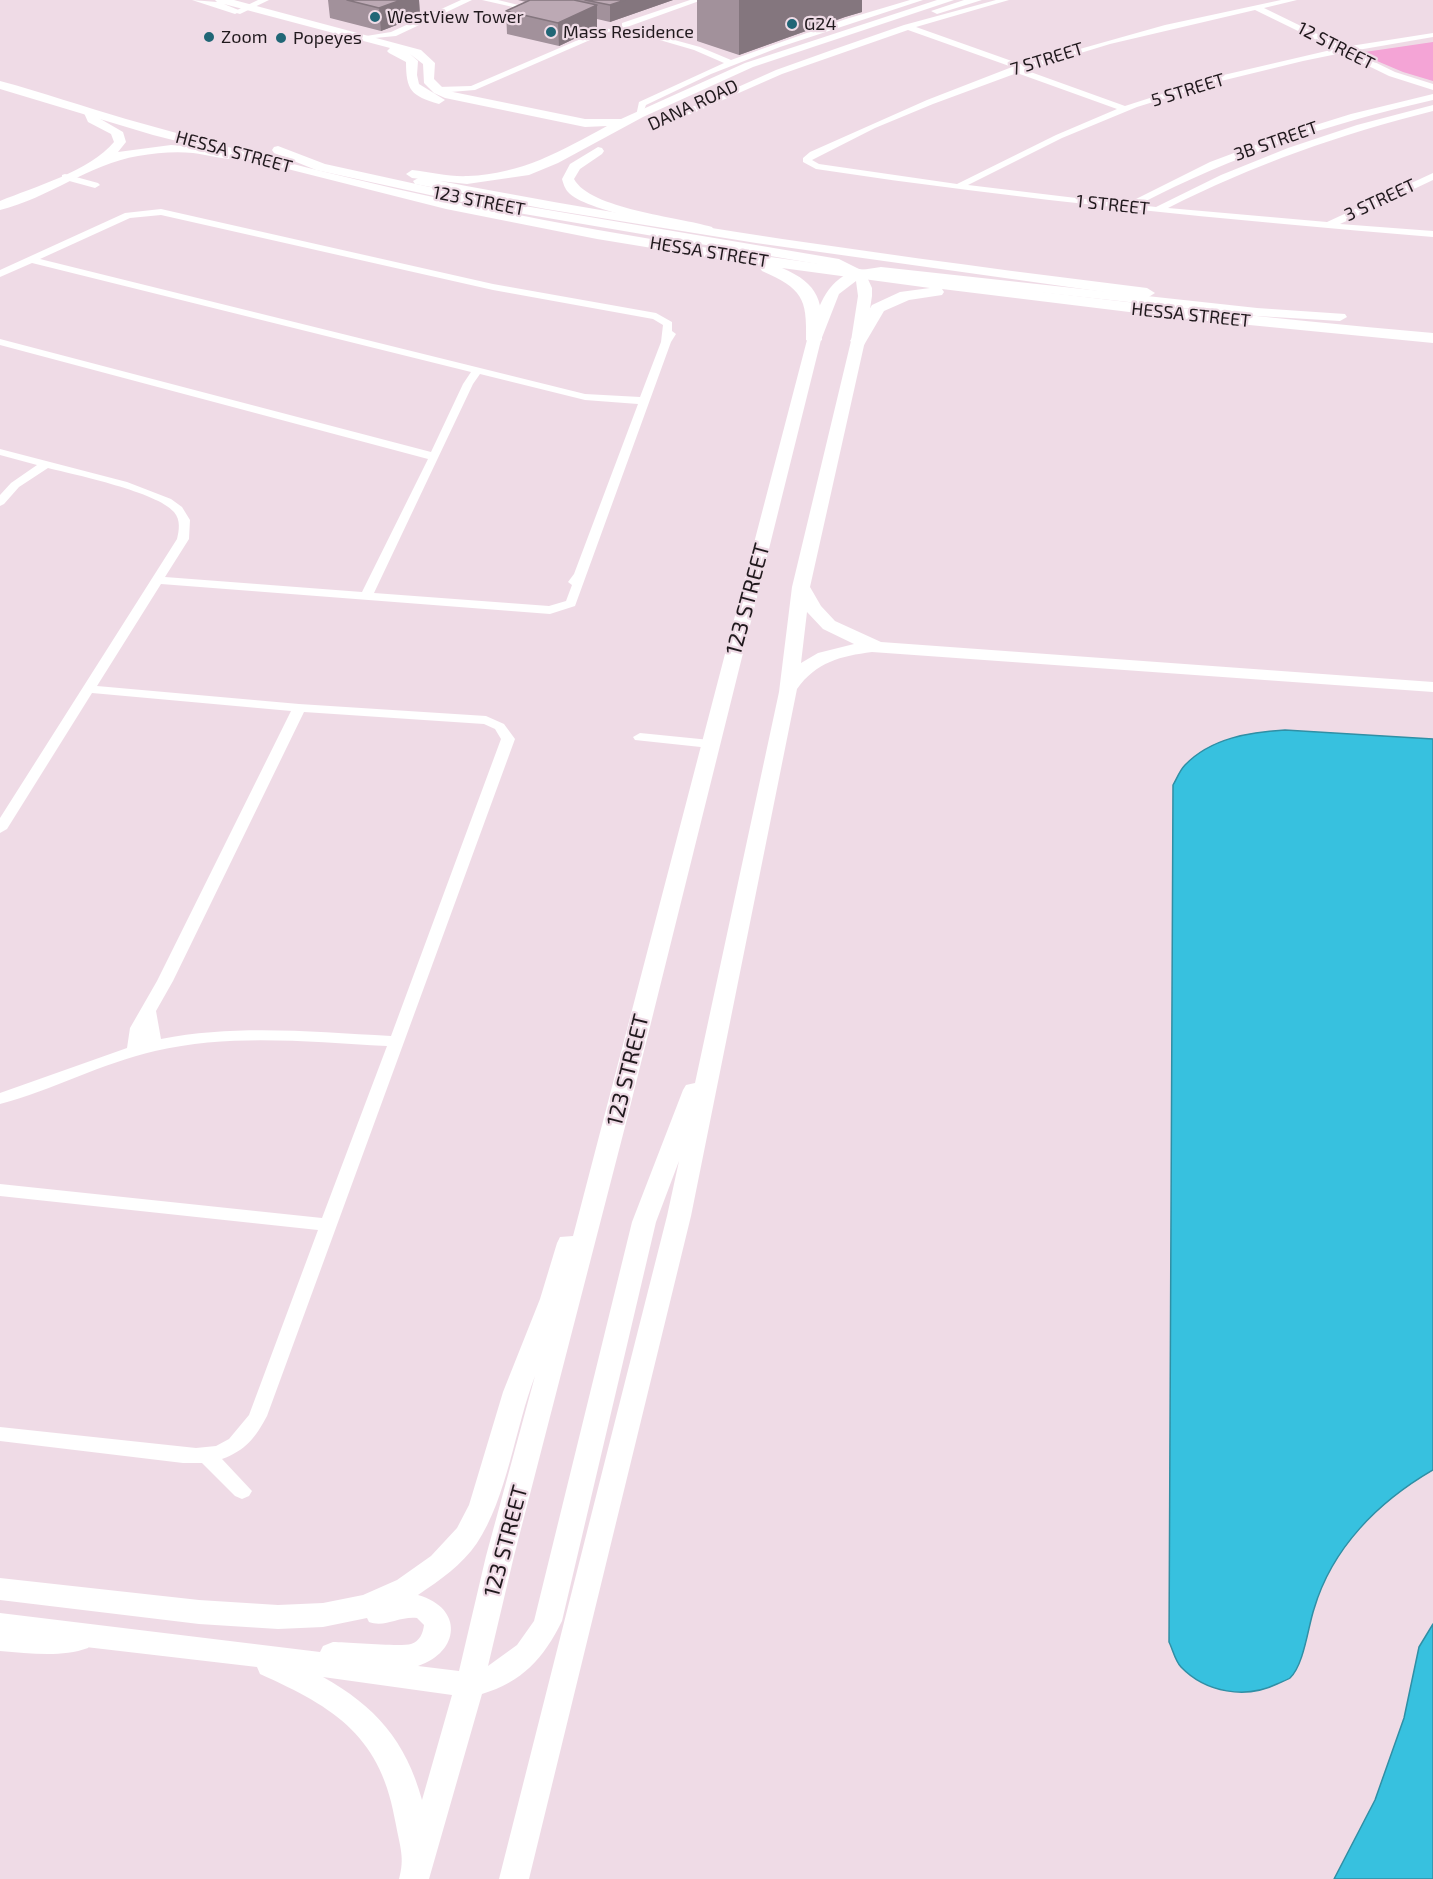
<!DOCTYPE html>
<html>
<head>
<meta charset="utf-8">
<style>
  body { margin:0 }
  canvas { display:block; background:#efdbe6 }
</style>
</head>
<body>
<canvas width="1433" height="1879"></canvas>
<script>
const ctx = document.querySelector('canvas').getContext('2d');
ctx.lineJoin = 'round';
function fillPath(path, color) {
  ctx.fillStyle = color;
  ctx.fill(path, 'evenodd');
}
function stroke(path, color, width, dash) {
  ctx.strokeStyle = color;
  ctx.lineWidth = width;
  ctx.lineCap = dash ? 'butt' : 'round';
  ctx.setLineDash(dash || []);
  ctx.stroke(path);
}
function label(font, color, halo, rows, align = 'center') {
  ctx.font = font + ' "Exo 2",sans-serif';
  ctx.lineWidth = 4.5;
  ctx.setLineDash([]);
  ctx.textBaseline = 'middle';
  ctx.strokeStyle = halo;
  ctx.fillStyle = color;
  for (const [text, x, y, turn = 0] of rows) {
    ctx.save();
    ctx.translate(x, y);
    ctx.rotate((+turn || 0) * Math.PI / 180);
    ctx.textAlign = isNaN(turn) ? turn : align;
    if (halo) ctx.strokeText(text, 0, 0);
    ctx.fillText(text, 0, 0);
    ctx.restore();
  }
}
const green = new Path2D(`
  M1433 42V81L1403 72 1358 53Z`);
const water = new Path2D(`
  M1285 730 1433 739V1470C1378 1502 1332 1548 1314 1609 1308 1627 1304 1665 1290 1678 1287 1680 1281 1682 1277 1684 1246 1699 1206 1693 1181 1667 1175 1661 1173 1650 1169 1642L1173 785C1177 778 1180 770 1185 765 1211 738 1250 732 1285 730Z
  M1433 1624V1879H1334L1375 1800 1404 1718 1419 1647Z`);
const street = new Path2D(`
  M258 0H269L240 14 233 12Z
  M461 0H472L396 36 364 39 360 37 391 32Z
  M482 0H498L539 10 535 12Z
  M690 0H702L627 27 700 47 731 60 846 19 910 0H923L780 47 711 74 646 105 642 116H636L639 102 724 63 694 50 622 29V23Z
  M996 0H1009L916 27 1023 65 1165 25 1281 0H1297L1264 8 1344 47 1433 33V37L1352 51 1395 72 1433 84V90L1389 76 1342 53 1303 61 1221 81 1137 107 1062 138 968 185 1126 204 1210 162 1274 138 1351 114 1433 94V100C1325 125 1237 154 1138 205L1156 207 1221 175 1288 148 1357 125 1433 105V111C1341 134 1253 165 1168 208L1327 222 1433 173V180L1340 224 1433 231V237C1227 220 1021 200 816 169L803 162V158L810 152 927 100 1012 67 908 30 782 74 691 114 656 124 652 121 700 104 776 70 832 50 904 25ZM1255 10 1335 49 1215 77 1125 106 1025 70 1110 44ZM1017 73 1117 109 1056 135 957 184 819 164 812 160 875 128 933 104Z
  M606 28 613 30 475 90 438 93 434 90 438 87 471 86Z
  M65 174 98 183 100 185 95 188 62 179V175Z
  M161 209 493 284 656 313 672 322V331L676 334 671 342 575 606 550 614 161 584 97 686 299 704 486 716 504 724 515 739 267 1416C256 1437 245 1451 222 1459L252 1491 249 1496 242 1499 235 1496 202 1463H183L0 1441V1427L196 1448 216 1446 229 1439 249 1415 318 1230 0 1196V1184L322 1218 387 1046C309 1042 232 1033 155 1051 102 1063 53 1090 0 1104V1093L127 1048 130 1028 157 981 291 711 92 693 7 829 0 833V818L177 539C179 531 181 520 174 512 157 492 76 475 48 468L19 487 4 504 0 506V495L11 483 37 465 0 455V449L127 482 171 499 182 507 190 520 189 539 165 577 362 592 428 459 0 345V339L431 452 463 384 471 372 32 263 0 277V270L125 213ZM161 215 493 290 653 319 663 325 661 342 640 397 585 394 40 259 130 218ZM480 374 585 400 638 404 574 574 568 582 572 585 566 601 549 606 374 593 473 384ZM304 712 484 724 495 729 501 739 391 1036C314 1032 237 1024 161 1039L156 1011 173 981Z
  M640 733 710 740 717 744 710 748 635 740 633 737Z
  M81 1634 88 1636 91 1642 88 1648C60 1658 29 1653 0 1651V1635L49 1638Z`);
const secondary = new Path2D(`
  M192 0 217 2 215 0H234L421 50 435 63 434 79 442 87 453 92 585 119H621L745 63 937 0H954L753 67 643 117 558 163 529 175 467 184 412 178 406 174 412 170C430 172 450 177 468 176 522 174 561 151 607 126L585 127 445 98 434 93 424 83 423 64 410 54 418 61 417 75 419 84 445 100 439 104C411 96 406 90 406 62L389 53 387 51 390 48 224 4 241 11 235 14Z
  M964 0H982L937 14 931 11Z
  M90 109 94 110 97 117 123 132 126 142 118 152 171 145 244 151 250 155 248 158C230 162 211 155 193 153 175 151 156 153 138 156 89 164 49 198 0 210V201C34 187 90 171 114 142L111 134 88 122 84 113Z
  M278 146 325 164 489 200 839 259 861 270 881 267 1257 308 1345 314 1347 317 1340 321 1257 316 881 275 867 277 872 288V296L865 341 810 587 821 606 835 621 881 642 1433 682V692L872 652C841 656 816 662 797 689L691 1216 529 1879H499L667 1216 679 1161 656 1222 562 1621C544 1658 522 1682 482 1694L429 1879H399C405 1858 400 1847 396 1825 382 1737 336 1708 260 1674L257 1667 0 1637V1613L320 1652 323 1646 333 1642C348 1642 400 1647 411 1644 420 1641 423 1633 424 1625L417 1618C399 1616 385 1628 369 1622L367 1618 323 1627 278 1629 199 1624 0 1600V1578L199 1600 278 1605 323 1603 363 1595 397 1580 431 1556 457 1528 469 1505 503 1392 540 1299 557 1243 560 1237 573 1236 807 340C817 314 822 286 849 273L835 267 489 208 316 170 274 153 272 150 274 147ZM856 281 858 296 851 341 792 587 779 692 695 1083 686 1085 683 1090 632 1222 534 1621 517 1645 488 1666 514 1556 627 1119 821 340 839 294ZM807 612 823 629 854 644 818 653 801 663ZM535 1376 486 1556 459 1671 418 1666C460 1652 464 1608 418 1595 440 1580 462 1565 477 1543 507 1498 515 1428 535 1376ZM323 1677 452 1695 422 1800C406 1741 375 1706 323 1677Z
  M598 147 602 148 604 151 602 154 580 169 574 179C590 209 679 217 712 227L714 230 712 233 707 234C679 227 584 211 568 192 565 189 563 183 562 179L570 164Z`);
const primary = new Path2D(`
  M0 81C42 92 84 107 126 119 246 153 367 184 489 209 632 239 778 259 923 277 1093 299 1263 318 1433 333V343L1178 318 942 289 944 292 942 295 909 300 884 311 864 345 858 346 850 341 872 305 900 292 930 288 782 268C820 284 823 302 822 340L814 345 806 340C807 297 802 289 762 271L760 268 762 266 597 239 446 209 153 135 0 89Z
  M420 177C660 224 904 258 1147 288L1155 293 1147 298 756 243 546 209 415 184 413 181Z`);
const wall = new Path2D(`
  M328 0H419L420 16 381 31 330 18Z
  M518 0H673L610 22 597 19V28L559 46 507 34 506 11 526 2Z
  M697 0H862V12L845 17 739 55 697 41Z`);
const shadedWall = new Path2D(`
  M401 0H419L420 16 381 31 379 8Z
  M625 0H673L610 22V5Z
  M739 0H862V12L845 17 739 55Z
  M597 5V28L559 46 558 23Z`);
const building = new Path2D(`
  M347 0H401L379 8Z
  M530 0H574L597 5 558 23 506 11Z
  M585 0H625L610 5Z`);
const markers = [
  [375,17,6,"#206676"],
  [792,24,6,"#206676"],
  [551,32,6,"#206676"],
  [209,37,6,"#206676"],
  [281,38,6,"#206676"]
];
const farPoinames = [
  ["WestView Tower",387,17],
  ["G24",804,24],
  ["Mass Residence",563,32],
  ["Zoom",221,37],
  ["Popeyes",293,38]
];
const farStreetnames = [
  ["12 STREET",1336,46,27],
  ["7 STREET",1047,59,-17],
  ["5 STREET",1188,90,-17],
  ["DANA ROAD",693,105,-25],
  ["3B STREET",1276,141,-19],
  ["HESSA STREET",234,152,15],
  ["3 STREET",1380,200,-25],
  ["123 STREET",479,201,11],
  ["1 STREET",1113,205,6],
  ["HESSA STREET",709,252,9],
  ["HESSA STREET",1191,315,6]
];
const streetNames = [
  ["123 STREET",748,599,-75],
  ["123 STREET",628,1070,-76],
  ["123 STREET",506,1541,-75]
];
fillPath(green, '#f4a4d6');
fillPath(water, '#37c1df');
stroke(water, '#308fa5', 1.5);
fillPath(street, '#fff');
fillPath(secondary, '#fff');
fillPath(primary, '#fff');
fillPath(wall, '#a2919b');
fillPath(shadedWall, '#84767e');
fillPath(building, '#bca9b4');
stroke(building, '#84767e', 1.5);
for (const [x, y, r, color] of markers) {
  const dot = new Path2D();
  dot.arc(x, y, r, 0, 2 * Math.PI);
  ctx.fillStyle = color;
  ctx.fill(dot);
  stroke(dot, '#efdbe6', 2);
}
label('18px', '#20191d', '#efdbe6', farPoinames, 'left');
label('18px', '#20191d', '#efdbe6', farStreetnames);
label('22px', '#20191d', '#efdbe6', streetNames);
</script>
</body>
</html>
